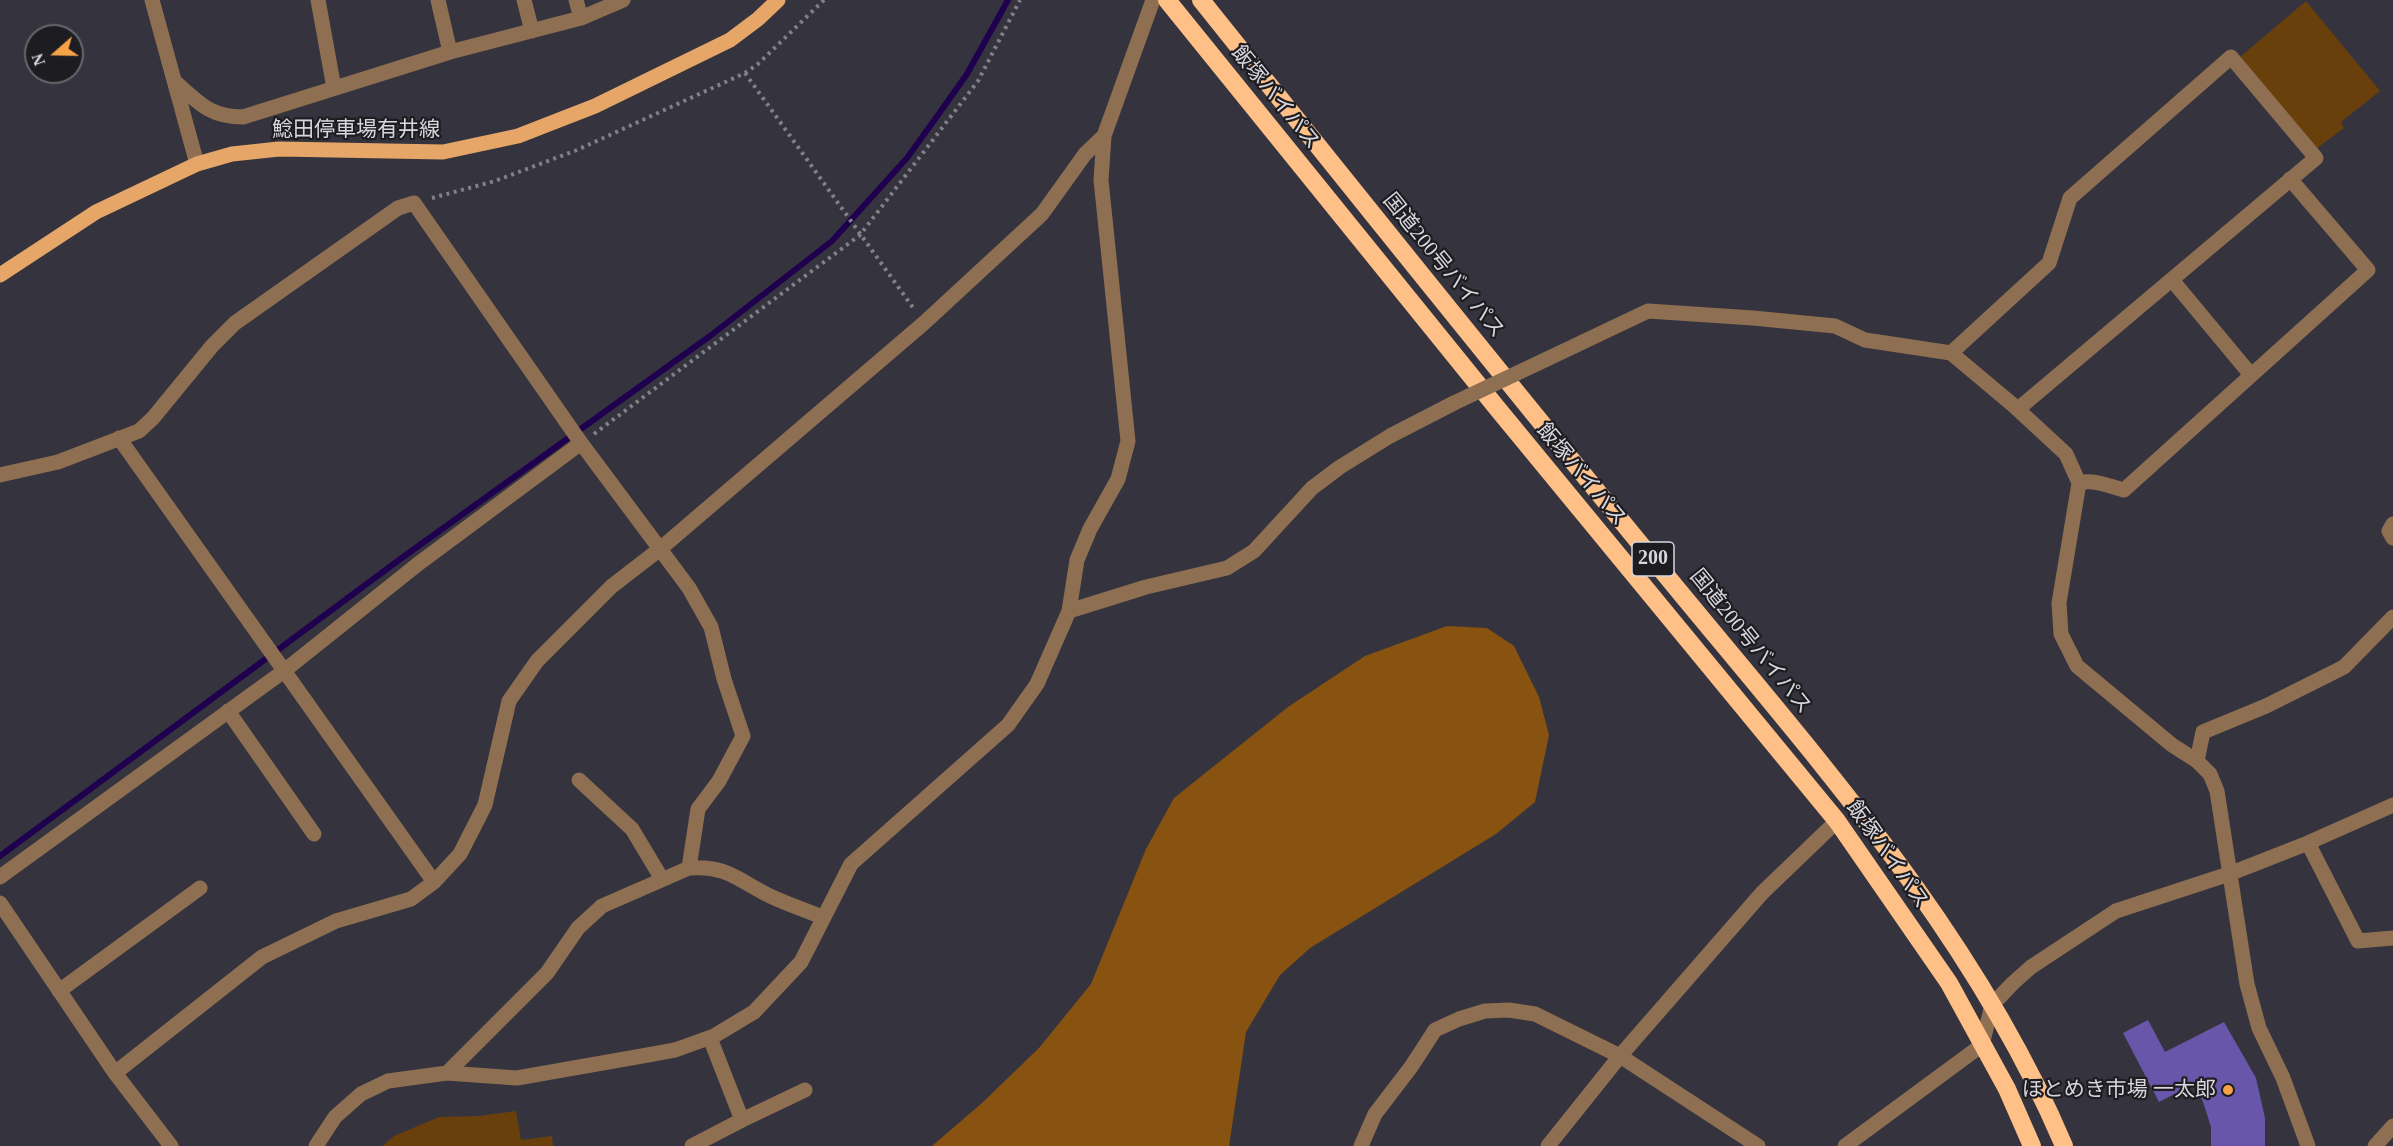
<!DOCTYPE html>
<html>
<head>
<meta charset="utf-8">
<style>
  body { margin:0 }
  #map { position:relative; width:2393px; height:1146px; overflow:hidden; background:#35343e; font-family:"Times New Roman",serif }
  canvas { display:block }
  .north { position:absolute; left:24px; top:24px; width:60px; height:60px; box-sizing:border-box; background:#1d1c21; border:2px solid #67666c; border-radius:50%; rotate:250deg; font-size:16px; font-weight:700; line-height:24px; text-align:center; color:#d7d6dd }
  .north::after { content:''; display:block; margin:auto; width:21px; height:27px; background:#f6a247; clip-path:polygon(50% 0,100% 100%,50% 72%,0 100%) }
</style>
</head>
<body>
<div id="map">
<canvas width="2393" height="1146"></canvas>
<div class="north">N</div>
</div>
<script>
const ctx = document.querySelector('canvas').getContext('2d');
ctx.lineJoin = 'round';
function fillPath(path, color) {
  ctx.fillStyle = color;
  ctx.fill(path, 'evenodd');
}
function stroke(path, color, width, dash) {
  ctx.strokeStyle = color;
  ctx.lineWidth = width;
  ctx.lineCap = dash ? 'butt' : 'round';
  ctx.setLineDash(dash || []);
  ctx.stroke(path);
}
function label(font, color, halo, rows, align = 'center') {
  ctx.font = font + ' "Times New Roman","Noto Sans JP",serif';
  ctx.lineWidth = 4.5;
  ctx.setLineDash([]);
  ctx.textBaseline = 'middle';
  ctx.strokeStyle = halo;
  ctx.fillStyle = color;
  for (const [text, x, y, turn = 0] of rows) {
    ctx.save();
    ctx.translate(x, y);
    ctx.rotate((+turn || 0) * Math.PI / 180);
    ctx.textAlign = isNaN(turn) ? turn : align;
    if (halo) ctx.strokeText(text, 0, 0);
    ctx.fillText(text, 0, 0);
    ctx.restore();
  }
}
const green = new Path2D(`
  M2306 1 2380 91 2341 122 2344 128 2316 149 2240 57Z
  M516 1111 521 1140 552 1136 553 1146H382L394 1136 439 1117 479 1116Z`);
const forest = new Path2D(`
  M1447 626 1487 628 1514 646 1539 697 1549 735 1535 802 1496 834 1310 948 1280 975 1246 1032 1229 1146H932L982 1103 1039 1048 1091 984 1146 849 1174 798 1288 707 1365 656Z`);
const stream = new Path2D(`
  M0 856 399 560 710 336 832 241 907 158 938 115 967 74 1008 0`);
const building = new Path2D(`
  M2148 1020 2165 1052 2224 1022 2256 1078 2265 1118V1146H2211V1127L2203 1102 2194 1084 2159 1102 2123 1033Z`);
const path = new Path2D(`
  M745 73 914 309
  M432 198 495 181 577 150 745 73 758 64 824 0
  M594 434 860 235 978 81 1020 0`);
const minor = new Path2D(`
  M152 0 197 164
  M318 0 334 88
  M438 0 450 52
  M524 0 532 31
  M576 0 581 18
  M174 81C198 102 209 117 243 117L450 52 581 18 623 0
  M2172 280 2251 375
  M1951 353 2049 263 2070 198 2231 57 2316 158 2018 409
  M1547 359 1648 311 1753 318 1835 326 1865 340 1951 353 2013 405 2066 454 2079 483 2059 603 2061 634 2077 666 2172 745 2197 761 2210 774 2217 791 2247 984 2259 1028 2283 1078 2308 1146
  M119 438 434 882
  M0 475 58 462 139 431 153 418 212 346 235 323 398 208 414 203 581 443 689 588 711 627 724 679 743 736 719 781 698 809 689 868 602 906 578 928 547 973 447 1073
  M2079 483C2094 479 2109 486 2124 490L2368 270 2290 179
  M2393 524 2389 531 2393 538
  M1069 611 1146 587 1227 568 1254 551 1312 488 1340 467 1390 436 1454 403
  M228 711 314 834
  M2197 761 2203 732 2266 706 2344 667 2393 617
  M579 780 632 829 662 879
  M2308 843 2358 941 2393 938
  M689 868C727 865 739 881 770 896 787 904 805 910 822 917
  M0 877 284 671 418 564 581 443
  M0 903 115 1073 171 1146
  M59 991 200 888
  M115 1073 262 957 336 921 411 899 434 882 460 854 485 805 509 701 537 661 612 586 660 549 924 323 1042 214 1085 154 1104 136
  M742 1120 805 1090
  M316 1146 335 1117 361 1094 388 1081 447 1073 517 1078 642 1056 675 1050 714 1036 754 1012 801 962 851 864 1008 725 1037 684 1069 611 1077 560 1090 529 1118 479 1128 441 1101 180 1104 136 1153 0
  M692 1146 742 1120 710 1038
  M1361 1146 1375 1114 1411 1067 1435 1030 1459 1019 1485 1011 1509 1010 1535 1014 1620 1056 1758 1146
  M1548 1146 1620 1056 1762 893 1837 821
  M1845 1146 1982 1045 1992 1005 2013 983 2031 967 2116 911 2229 874 2303 845 2393 805
  M2375 1146 2393 1126`);
const major = new Path2D(`
  M0 275 96 212 197 164 232 154 279 149 443 152 518 136 595 106 730 40 758 19 778 0`);
const highway = new Path2D(`
  M1167 0 1497 408 1837 821 1949 983 2007 1089 2032 1146
  M1201 0C1353 190 1505 380 1660 568 1808 749 1972 928 2064 1146`);
const minorBridge = new Path2D(`
  M1454 403 1547 359`);
const markers = [
  [2228,1090,6,"#f6a247"]
];
const shields = [
  [1653,559,42]
];
const shieldNames = [
  ["200",1653,559]
];
const streetNames = [
  ["飯塚バイパス",1275,98,51],
  ["鯰田停車場有井線",356,130],
  ["国道200号バイパス",1443,266,51],
  ["飯塚バイパス",1581,475,50],
  ["国道200号バイパス",1750,642,51],
  ["飯塚バイパス",1887,855,55]
];
const poiNames = [
  ["ほとめき市場 一太郎",2216,1090]
];
fillPath(green, '#693f0c');
fillPath(forest, '#885211');
stroke(stream, '#1f004f', 6);
fillPath(building, '#6756a9');
stroke(path, '#82818a', 4, [3, 4.5]);
stroke(minor, '#8e6f52', 15);
stroke(major, '#e6a668', 15);
stroke(highway, '#fec086', 18);
stroke(minorBridge, '#8e6f52', 15);
for (const [x, y, r, color] of markers) {
  const dot = new Path2D();
  dot.arc(x, y, r, 0, 2 * Math.PI);
  ctx.fillStyle = color;
  ctx.fill(dot);
  stroke(dot, '#1d1c21', 2);
}
for (const [x, y, w] of shields) {
  const box = new Path2D();
  box.roundRect(x - w / 2, y - 17, w, 34, 4.5);
  ctx.fillStyle = '#1d1c21';
  ctx.fill(box);
  stroke(box, '#d7d6dd', 1.5);
}
label('bold 20px', '#d7d6dd', null, shieldNames);
label('21px', '#d7d6dd', '#1d1c21', streetNames);
label('21px', '#d7d6dd', '#1d1c21', poiNames, 'right');
</script>
</body>
</html>
